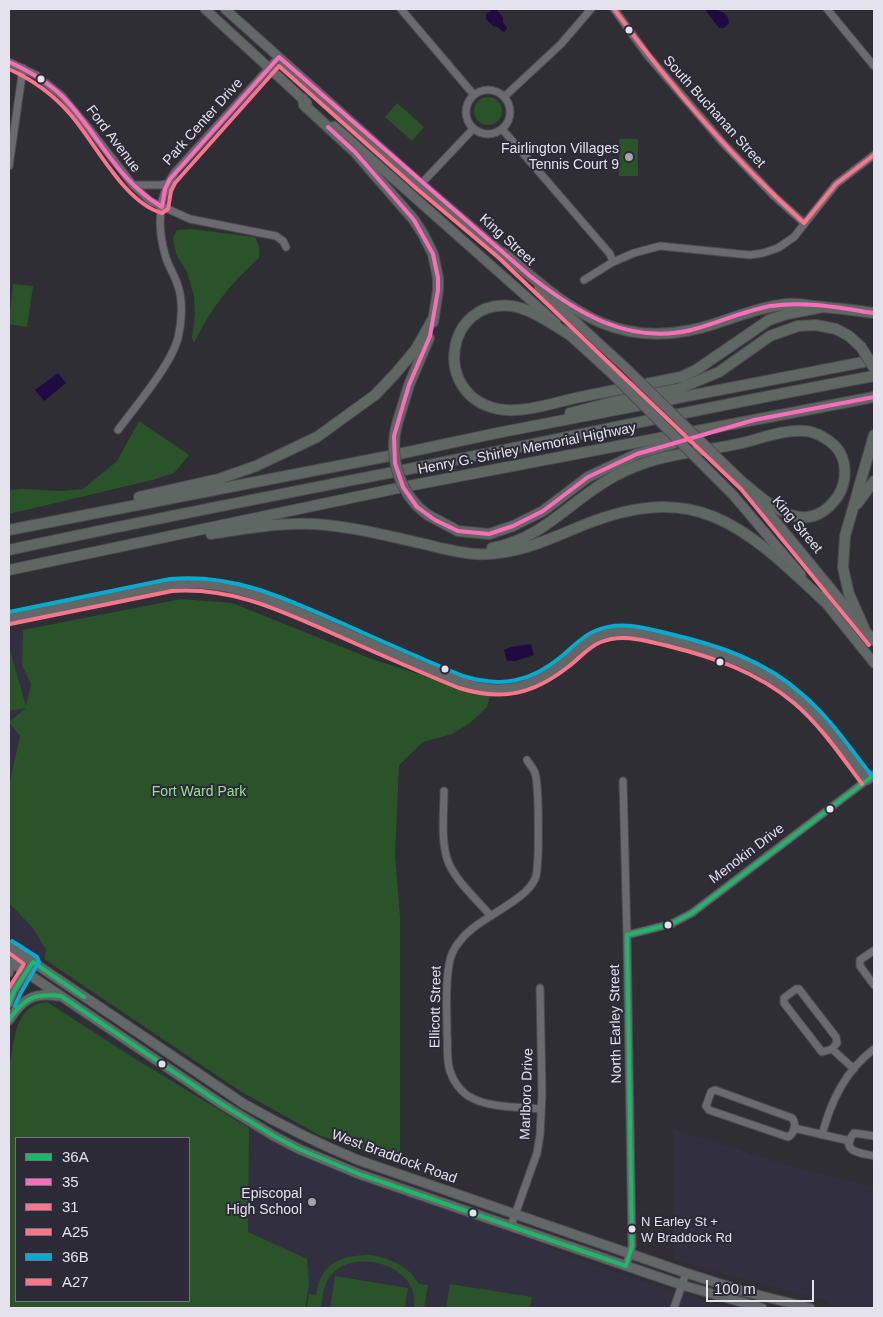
<!DOCTYPE html>
<html>
<head>
<meta charset="utf-8">
<style>
  body { margin:0 }
  #map { position:relative; width:883px; height:1317px; overflow:hidden; background:#2f2e34; font-family:Helvetica,sans-serif }
  canvas { display:block }
  .frame { position:absolute; inset:0; border:10px solid #e4e2ec; pointer-events:none }
  .legend { position:absolute; left:15px; top:1137px; width:175px; height:165px; box-sizing:border-box; background:#2d2a38; border:1px solid #767480; margin:0; padding:6px 9px; list-style:none; font-size:15px; color:#e4e2ec }
  .legend li { display:flex; align-items:center; gap:10px; height:25px }
  .legend b { width:25px; border:1px solid #767480 }
  .scale { position:absolute; left:706px; top:1280px; width:108px; height:22px; box-sizing:border-box; border:2px solid #e4e2ec; border-top:0; padding-left:6px; font-size:15px; line-height:18px; white-space:nowrap; color:#e4e2ec; -webkit-text-stroke:4px #2d2a38; paint-order:stroke }
</style>
</head>
<body>
<div id="map">
<canvas width="883" height="1317"></canvas>
<div class="frame"></div>
<ul class="legend">
<li><b style="height:6px;background:#1ab867"></b>36A</li>
<li><b style="height:6px;background:#fb6dba"></b>35</li>
<li><b style="height:6px;background:#fc738d"></b>31</li>
<li><b style="height:6px;background:#fa758a"></b>A25</li>
<li><b style="height:6px;background:#06acd0"></b>36B</li>
<li><b style="height:6px;background:#fa758a"></b>A27</li>
</ul>
<div class="scale">100 m</div>
</div>
<script>
const ctx = document.querySelector('canvas').getContext('2d');
ctx.lineJoin = 'round';
function fillPath(path, color) {
  ctx.fillStyle = color;
  ctx.fill(path, 'evenodd');
}
function stroke(path, color, width, dash) {
  ctx.strokeStyle = color;
  ctx.lineWidth = width;
  ctx.lineCap = dash ? 'butt' : 'round';
  ctx.setLineDash(dash || []);
  ctx.stroke(path);
}
function label(font, color, halo, rows, align = 'center') {
  ctx.font = font + ' Helvetica,sans-serif';
  ctx.lineWidth = 4;
  ctx.setLineDash([]);
  ctx.textBaseline = 'middle';
  ctx.strokeStyle = halo;
  ctx.fillStyle = color;
  for (const [text, x, y, turn = 0] of rows) {
    ctx.save();
    ctx.translate(x, y);
    ctx.rotate((+turn || 0) * Math.PI / 180);
    ctx.textAlign = isNaN(turn) ? turn : align;
    if (halo) ctx.strokeText(text, 0, 0);
    ctx.fillText(text, 0, 0);
    ctx.restore();
  }
}
const built = new Path2D(`
  M43 625 26 707 9 786V633Z
  M9 903 33 928 46 950 44 959 9 936Z
  M35 1005 70 1016 249 1128 594 1265 730 1308H9V1071L12 1051 23 1014ZM16 1138H189V1301H16Z
  M673 1129 802 1170 874 1187V1308H846L832 1305 823 1300 674 1260Z`);
const green = new Path2D(`
  M474 111a14 14 0 1 1 28 0a14 14 0 1 1-28 0Z
  M397 103 424 127 412 141 385 117Z
  M619 139H638V176H619Z
  M191 229 255 237 259 246V258C229 285 212 307 194 343L192 337 195 315 194 296 187 272 176 254 173 237 177 230Z
  M13 284 33 286 27 327 9 324Z
  M139 421 189 455 174 473 152 480 9 514V490L23 489 62 491 83 489 117 461Z
  M181 599 232 603 372 659 490 697 487 707 470 723 452 734 423 742 399 765 395 855 400 917V1165L319 1135 240 1091 44 959 46 950 33 928 9 903V786L20 736 9 722 26 708 9 711V647L26 706 31 684 22 665 23 630Z
  M47 1002 132 1057 249 1128 248 1232 307 1259 309 1284 305 1308H9V1071C13 1050 13 1015 35 1005 38 1003 43 1003 47 1002ZM16 1138H189V1301H16Z
  M370 1255C390 1258 409 1266 419 1284L428 1285 424 1308H414C421 1265 354 1247 331 1275 323 1284 323 1297 321 1308H307L309 1294 316 1295C321 1263 340 1255 370 1255Z
  M335 1276 408 1288 405 1308H330Z
  M450 1284 532 1297 530 1308H446Z`);
const water = new Path2D(`
  M708 9C718 9 729 12 729 23L724 28H719L706 11Z
  M492 10H497L503 18V22L507 28 504 32 497 27 493 26 486 19V14Z
  M58 373 66 383 44 401 35 390Z
  M531 644 534 655 515 661H507L504 650 511 647Z`);
const minor = new Path2D(`
  M401 9 474 95
  M614 9 648 56 723 143 774 196 804 223
  M827 9 874 66
  M9 62 36 75 62 96 87 126 133 185 150 201 190 219 276 236 283 241 286 247
  M466 112a22 22 0 1 1 44 0a22 22 0 1 1-44 0Z
  M504 97 561 44 591 9
  M502 129 610 254 613 262
  M9 166 23 68
  M421 184 473 129
  M133 185H160L167 184
  M584 280 613 262 634 253 660 246 750 255 763 253 778 248 794 237 836 184 874 155
  M118 430C135 407 171 365 178 338 182 322 183 301 178 286 175 276 169 267 166 258 157 229 157 195 176 171L279 57
  M527 760C529 764 534 769 535 773 539 785 540 868 535 879 524 903 478 917 460 941 454 948 450 956 449 965 445 987 447 1010 447 1033 448 1045 446 1059 450 1071 453 1081 461 1092 470 1097 489 1108 520 1107 541 1109
  M623 781 627 935 632 1246 626 1266
  M444 791C444 813 440 843 449 864 458 883 477 900 491 916
  M627 935 671 924 692 913 867 780
  M874 952 873 951 860 960V966L874 985
  M796 989H799L802 993 836 1037 837 1043 832 1049 822 1052 784 1003V998Z
  M9 1004 14 991 33 962
  M832 1049 854 1069
  M715 1090 792 1118C797 1124 794 1134 788 1137L709 1110 706 1106 711 1092Z
  M794 1128 850 1141
  M822 1135C831 1101 845 1071 874 1049
  M874 1136 854 1133C839 1152 861 1153 874 1156
  M511 1226 537 1153 540 1135 542 1093 540 988
  M674 1308 686 1273`);
const major = new Path2D(`
  M205 9 307 103
  M225 9 421 184 508 258
  M334 126 556 323
  M539 288 627 369
  M566 332 612 374
  M722 462 746 485 874 641
  M705 467 733 495 801 575
  M820 596 874 663
  M9 618 171 585C230 577 278 604 331 626 374 645 417 664 461 682 502 697 532 688 566 661 576 652 586 641 599 636 620 626 644 635 665 639 723 652 774 670 815 715 834 735 850 758 867 780L874 775
  M9 946 244 1104C281 1125 319 1144 358 1160L686 1273 746 1292 810 1308
  M9 961 220 1103 274 1136 299 1149 359 1174 682 1285 762 1308
  M9 972V961
  M9 1020C22 1000 33 992 58 996`);
const highway = new Path2D(`
  M303 99 304 105 355 152 414 220 423 234 433 254 438 278V290L433 322
  M503 253C534 278 564 307 602 323 638 338 677 336 714 324 738 316 761 307 787 304 796 303 805 305 814 306 834 308 854 310 874 313
  M570 335C553 325 532 309 512 306 445 298 431 395 498 409 523 414 556 402 580 397 614 390 647 384 681 377L696 370 769 320 787 314 823 307
  M570 413 617 401 678 389 719 372 770 336 798 326 816 325 836 329 849 336
  M397 424 409 385 429 338
  M139 497 219 479 256 466 317 437 375 395 395 374 416 349 434 317
  M857 504 874 481
  M428 515 458 531 489 534 513 526 543 511 588 477 637 454 688 439
  M9 530 394 455 497 433 874 360
  M211 534C245 529 279 522 313 524 350 526 388 536 424 544 441 548 459 553 476 554 513 556 548 540 581 526 696 479 743 525 824 601
  M492 548C545 538 570 500 615 476 657 453 697 453 742 443 763 438 784 429 806 431 816 432 828 439 835 446 848 459 847 482 838 496 809 538 774 509 746 485
  M9 550C161 517 313 488 465 458 602 430 738 401 874 376
  M9 570 403 487 874 397
  M864 628 849 594 843 568 845 536 874 435`);
const majorBridge = new Path2D(`
  M627 369 722 462
  M612 374 705 467`);
const highwayBridge = new Path2D(`
  M849 336 861 347 874 368
  M397 424C388 458 400 495 428 515`);
const bus1 = new Path2D(`
  M627 935 671 924 692 913 874 775
  M9 1004 14 991 33 962 84 997
  M9 1020C24 998 35 993 61 996L220 1103 274 1136 299 1149 359 1174 626 1266 632 1246 627 935`);
const bus2 = new Path2D(`
  M9 62C29 71 48 82 63 97 100 135 114 178 162 207L165 189 170 179 279 57 530 276C577 313 629 345 691 330 718 323 743 311 771 306 805 301 840 308 874 313
  M328 127 355 152 414 220 433 254 438 278V290L430 336 409 385 394 436 395 463 403 487 417 507 435 520 458 531 489 534 513 526 543 511 588 477 637 454 754 420 874 397`);
const bus3 = new Path2D(`
  M9 69C33 80 53 94 70 114 95 142 124 203 162 213L168 209 171 191 175 183 279 66 417 189 499 258 741 489 869 645`);
const bus4 = new Path2D(`
  M10 624 172 591C237 587 285 613 343 638 381 655 420 672 459 688 502 701 532 695 568 667 579 659 588 647 601 642 622 633 646 641 668 646 713 657 757 672 794 703 821 726 841 756 862 784
  M9 953 24 964 9 988`);
const bus5 = new Path2D(`
  M9 612 170 579C236 573 288 600 348 626 386 643 424 660 463 676 502 688 531 682 562 656 573 647 582 636 595 631 620 620 645 628 670 634 718 645 766 661 803 695 830 718 850 748 872 776
  M12 941 37 957 39 962 20 994 15 1006`);
const bus6 = new Path2D(`
  M614 9C670 86 733 159 804 223
  M804 223 836 184 874 155`);
const markers = [
  [629,30,4.5,"#e4e2ec"],
  [41,79,4.5,"#e4e2ec"],
  [629,157,5,"#a5a3ac"],
  [720,662,4.5,"#e4e2ec"],
  [445,669,4.5,"#e4e2ec"],
  [830,809,4.5,"#e4e2ec"],
  [668,925,4.5,"#e4e2ec"],
  [162,1064,4.5,"#e4e2ec"],
  [312,1202,5,"#a5a3ac"],
  [473,1213,4.5,"#e4e2ec"],
  [632,1229,4.5,"#e4e2ec"]
];
const busNames = [
  ["N Earley St +",641,1222],
  ["W Braddock Rd",641,1238]
];
const streetNames = [
  ["South Buchanan Street",714,112,48],
  ["Park Center Drive",203,122,-48],
  ["Ford Avenue",113,139,53],
  ["King Street",507,240,42],
  ["Henry G. Shirley Memorial Highway",527,449,-11],
  ["King Street",797,525,50],
  ["Menokin Drive",747,854,-37],
  ["Ellicott Street",436,1007,-89],
  ["North Earley Street",616,1024,-91],
  ["Marlboro Drive",527,1094,-88],
  ["West Braddock Road",394,1157,20]
];
const poiNames = [
  ["Fairlington Villages",619,149],
  ["Tennis Court 9",619,165],
  ["Episcopal",302,1194],
  ["High School",302,1210]
];
const parkNames = [
  ["Fort Ward Park",199,792]
];
fillPath(built, '#322f41');
fillPath(green, '#2a5329');
fillPath(water, '#1f0b42');
stroke(minor, '#4d4b52', 9);
stroke(major, '#4d4b52', 11);
stroke(highway, '#4d4b52', 12);
stroke(minor, '#6b6a70', 7);
stroke(major, '#636767', 9);
stroke(highway, '#5f6763', 10);
stroke(majorBridge, '#4d4b52', 11, []);
stroke(highwayBridge, '#4d4b52', 12, []);
stroke(majorBridge, '#636767', 9);
stroke(highwayBridge, '#5f6763', 10);
stroke(bus1, '#1ab867', 4);
stroke(bus2, '#fb6dba', 4);
stroke(bus3, '#fc738d', 4);
stroke(bus4, '#fa758a', 4);
stroke(bus5, '#06acd0', 4);
stroke(bus6, '#fa758a', 4);
for (const [x, y, r, color] of markers) {
  const dot = new Path2D();
  dot.arc(x, y, r, 0, 2 * Math.PI);
  ctx.fillStyle = color;
  ctx.fill(dot);
  stroke(dot, '#2d2a38', 2);
}
label('13px', '#e4e2ec', '#2d2a38', busNames, 'left');
label('14px', '#e4e2ec', '#2d2a38', streetNames);
label('14px', '#e4e2ec', '#2d2a38', poiNames, 'right');
label('14px', '#96e291', '#2d2a38', parkNames);
</script>
</body>
</html>
